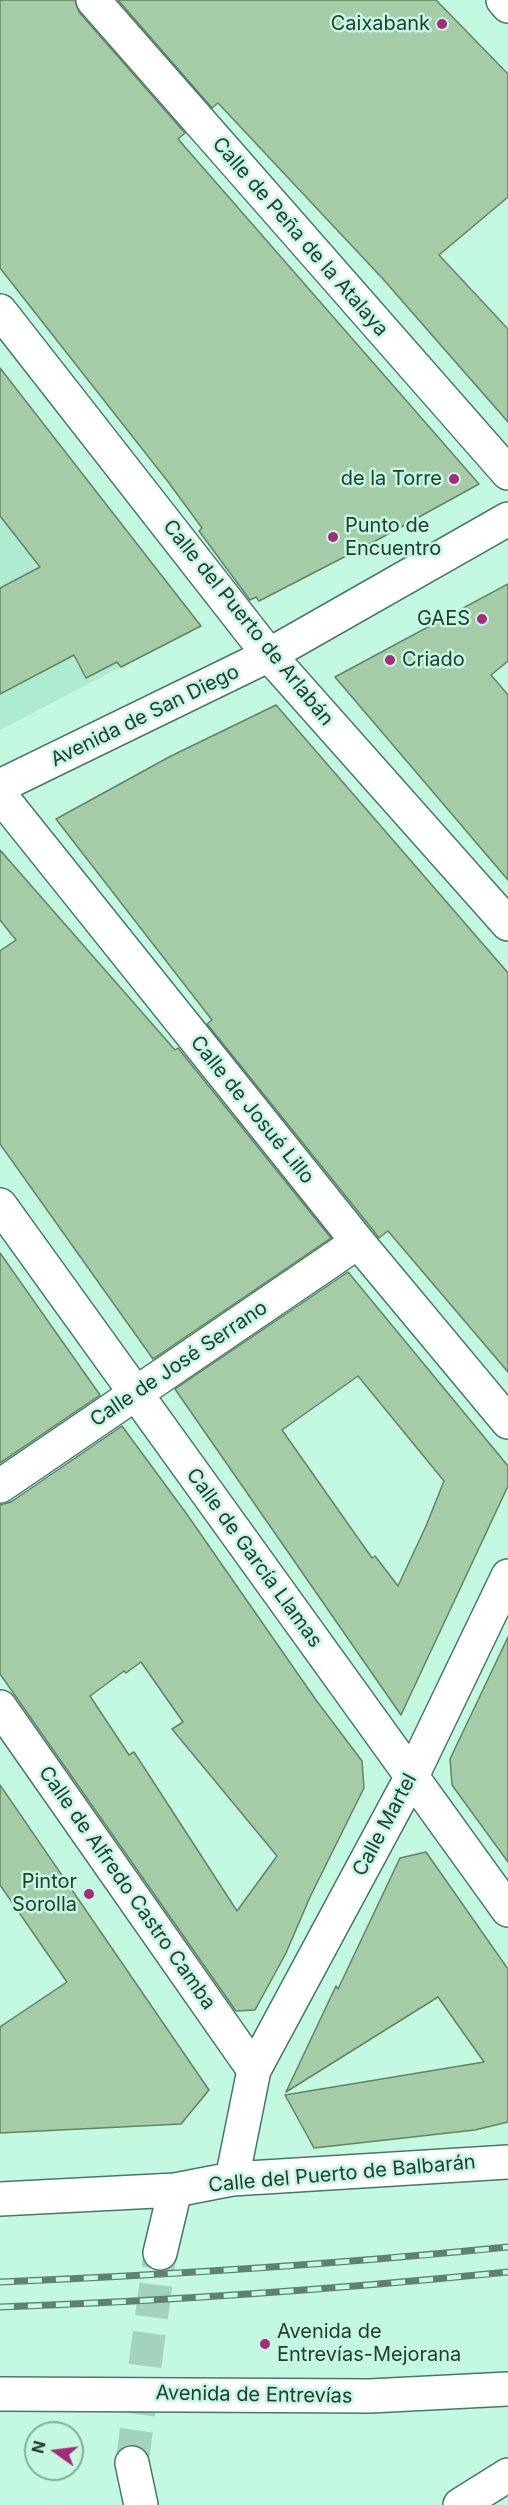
<!DOCTYPE html>
<html>
<head>
<meta charset="utf-8">
<style>
  body { margin:0 }
  #map { position:relative; width:508px; height:2505px; overflow:hidden; background:#c2f9e0; font-family:Inter,sans-serif }
  canvas { display:block }
  .north { position:absolute; left:24px; top:2421px; width:60px; height:60px; box-sizing:border-box; background:#c2f9e0; border:2px solid #84ad9a; border-radius:50%; rotate:284deg; font-size:16px; font-weight:700; line-height:24px; text-align:center; color:#263c32 }
  .north::after { content:''; display:block; margin:auto; width:21px; height:27px; background:#a72a7c; clip-path:polygon(50% 0,100% 100%,50% 72%,0 100%) }
</style>
</head>
<body>
<div id="map">
<canvas width="508" height="2505"></canvas>
<div class="north">N</div>
</div>
<script>
const ctx = document.querySelector('canvas').getContext('2d');
ctx.lineJoin = 'round';
function fillPath(path, color) {
  ctx.fillStyle = color;
  ctx.fill(path, 'evenodd');
}
function stroke(path, color, width, dash) {
  ctx.strokeStyle = color;
  ctx.lineWidth = width;
  ctx.lineCap = dash ? 'butt' : 'round';
  ctx.setLineDash(dash || []);
  ctx.stroke(path);
}
function label(font, color, halo, rows, align = 'center') {
  ctx.font = font + ' Inter,sans-serif';
  ctx.lineWidth = 5;
  ctx.setLineDash([]);
  ctx.textBaseline = 'middle';
  ctx.strokeStyle = halo;
  ctx.fillStyle = color;
  for (const [text, x, y, turn = 0] of rows) {
    ctx.save();
    ctx.translate(x, y);
    ctx.rotate((+turn || 0) * Math.PI / 180);
    ctx.textAlign = isNaN(turn) ? turn : align;
    if (halo) ctx.strokeText(text, 0, 0);
    ctx.fillText(text, 0, 0);
    ctx.restore();
  }
}
const built = new Path2D(`
  M0 368 102 499 31 556 121 667 0 730Z`);
const building = new Path2D(`
  M0 0H75L79 12 185 133 178 139 479 484 379 539 259 601 256 597 250 600 199 531 202 528 169 483 0 268Z
  M118 0H436L508 74V197L439 255 508 329V422L383 279 218 103 212 108Z
  M0 368 102 499 201 626 121 667 117 662 86 678 74 655 0 694V588L40 567 0 516Z
  M508 584V661L491 675 508 695V880L335 677Z
  M276 705 508 973V1372L388 1231 379 1238 373 1230 207 1024 212 1020 56 819 171 756Z
  M0 850 175 1050 178 1048 331 1238 153 1359 0 1144V951L16 940 0 920Z
  M0 1253 100 1395 0 1463Z
  M348 1272 508 1466V1486L401 1715 175 1389ZM358 1376 444 1481 426 1526 398 1586 375 1556 372 1558 282 1430Z
  M122 1426 186 1513 316 1700 362 1761 364 1788 310 1897 286 1953 255 2010 236 2011 0 1674V1505L11 1502ZM141 1662 183 1722 172 1729 277 1856 237 1911 134 1752 129 1755 90 1696 124 1671 126 1673Z
  M508 1637V1862L452 1785 450 1759Z
  M0 1785 209 2090 181 2124 0 2133V2027L67 1982 0 1885Z
  M426 1852 508 1969V2122L475 2130 314 2148 285 2095 484 2062 438 1997 286 2092 336 1986 338 1989 400 1858Z`);
const minorTunnel = new Path2D(`
  M132 2463 160 2253`);
const minor = new Path2D(`
  M93 0 508 473
  M503 0 508 6
  M0 311 269 655 508 924
  M0 786 269 655 508 519
  M0 795 358 1242 508 1422
  M0 1205 508 1910
  M0 1486 358 1242
  M0 1707 254 2070
  M232 2179 254 2070 412 1776 508 1576
  M0 2199 175 2190 232 2179 508 2162
  M160 2253 175 2190
  M132 2463 141 2505
  M460 2505 508 2475`);
const major = new Path2D(`
  M0 2394 370 2396 508 2389`);
const rail = new Path2D(`
  M0 2282C169 2275 339 2264 508 2247
  M0 2307C169 2301 339 2289 508 2272`);
const markers = [
  [442,24,6,"#a72a7c"],
  [454,479,6,"#a72a7c"],
  [333,537,6,"#a72a7c"],
  [482,619,6,"#a72a7c"],
  [390,660,6,"#a72a7c"],
  [89,1894,6,"#a72a7c"],
  [265,2344,6,"#a72a7c"]
];
const poiNames = [
  ["Caixabank",430,24],
  ["de la Torre",442,479],
  ["Punto de",345,526,"left"],
  ["Encuentro",345,549,"left"],
  ["GAES",470,619],
  ["Criado",402,660,"left"],
  ["Pintor",77,1882],
  ["Sorolla",77,1905],
  ["Avenida de",277,2332,"left"],
  ["Entrevías-Mejorana",277,2355,"left"]
];
const streetNames = [
  ["Calle de Peña de la Atalaya",300,237,49],
  ["Calle del Puerto de Arlabán",248,623,51],
  ["Avenida de San Diego",145,716,-26],
  ["Calle de Josué Lillo",252,1110,51],
  ["Calle de José Serrano",179,1364,-34],
  ["Calle de García Llamas",254,1558,54],
  ["Calle Martel",385,1825,-62],
  ["Calle de Alfredo Castro Camba",127,1888,55],
  ["Calle del Puerto de Balbarán",342,2174,-5],
  ["Avenida de Entrevías",254,2395,1]
];
fillPath(built, '#aeecd1');
fillPath(building, '#a6cca7');
stroke(building, '#618462', 1.5);
stroke(minorTunnel, '#a3d3bd', 33, [33, 16]);
stroke(minor, '#467964', 36);
stroke(major, '#467964', 36);
stroke(minor, '#fff', 33);
stroke(major, '#fff', 33);
stroke(rail, '#5f8171', 7);
stroke(rail, '#c2f9e0', 4.5, [14]);
for (const [x, y, r, color] of markers) {
  const dot = new Path2D();
  dot.arc(x, y, r, 0, 2 * Math.PI);
  ctx.fillStyle = color;
  ctx.fill(dot);
  stroke(dot, '#c2f9e0', 2);
}
label('20px', '#263c32', '#c2f9e0', poiNames, 'right');
label('20px', '#263c32', '#c2f9e0', streetNames);
</script>
</body>
</html>
